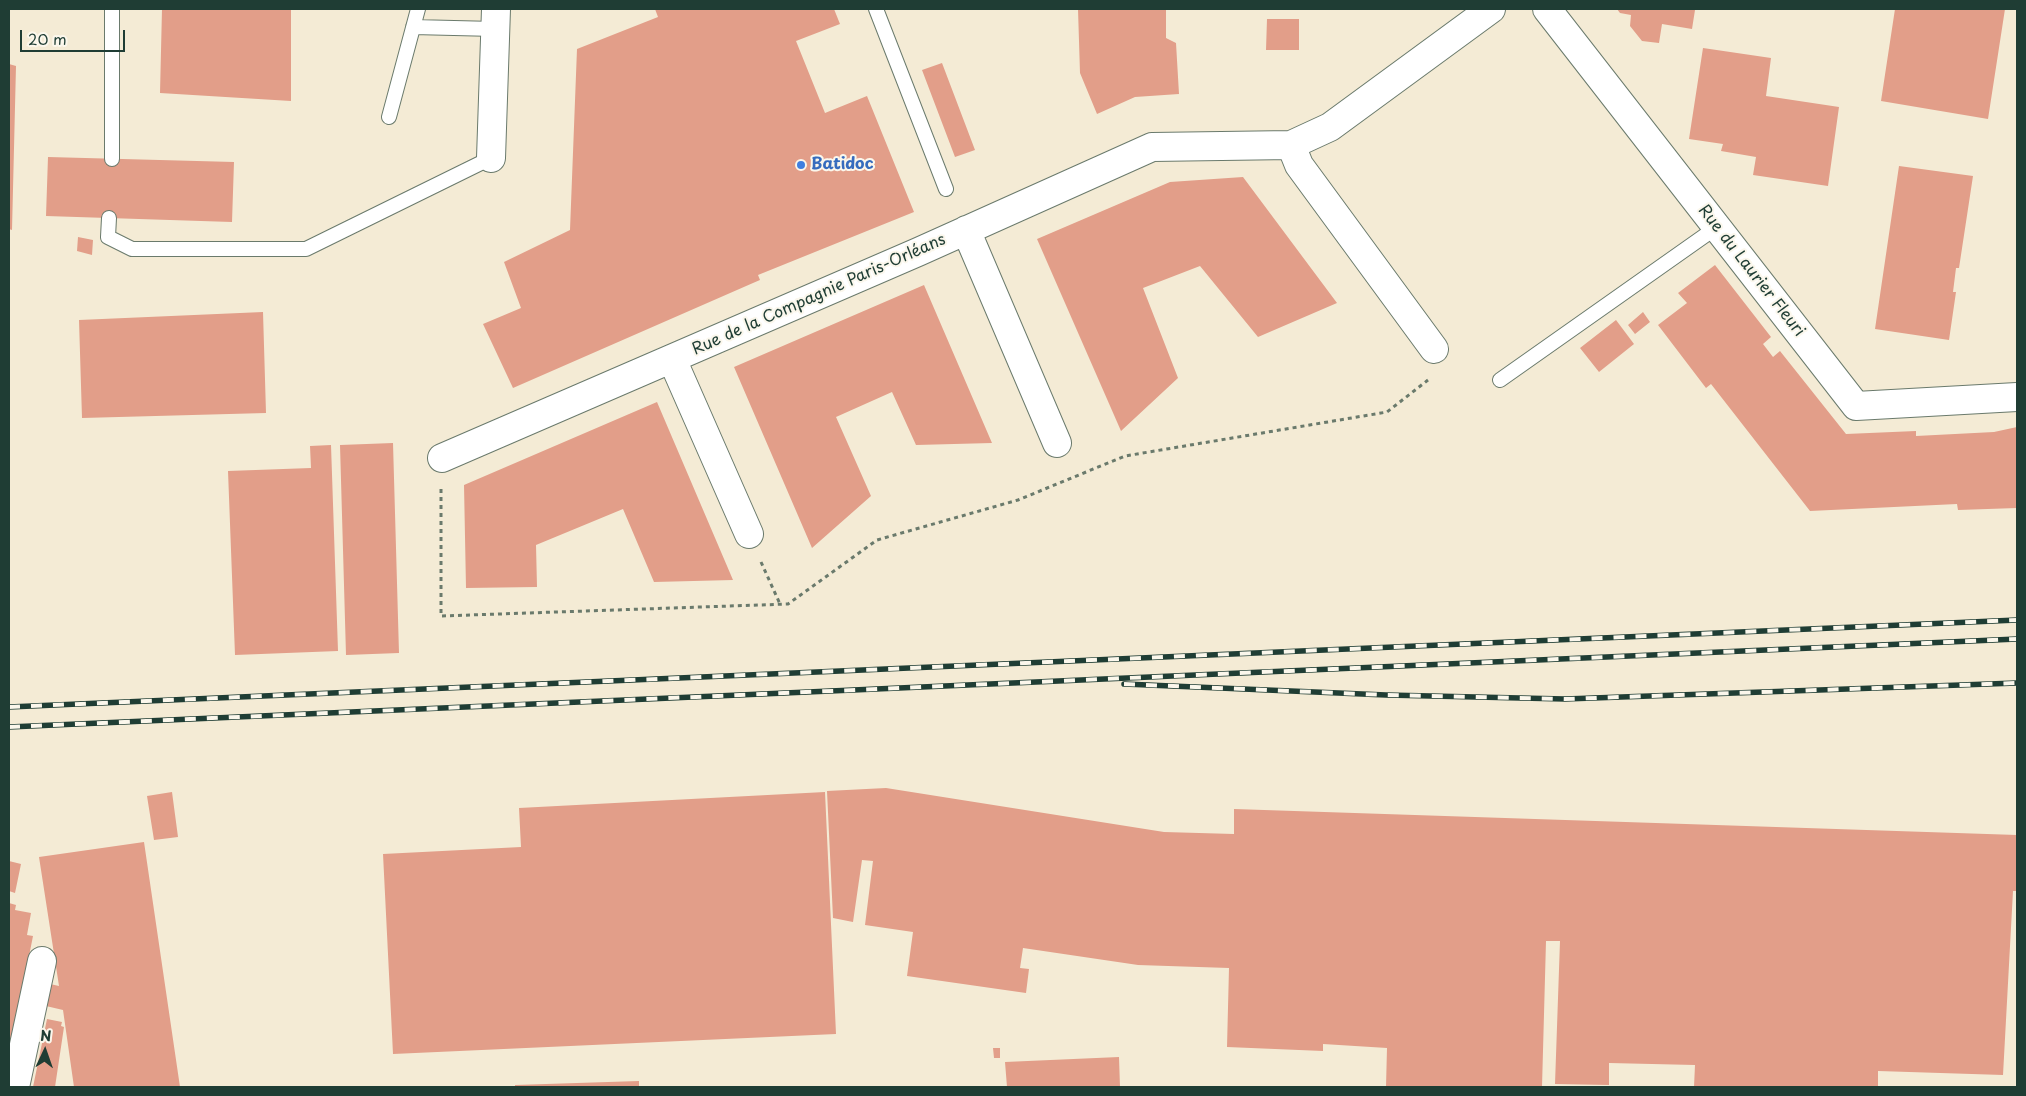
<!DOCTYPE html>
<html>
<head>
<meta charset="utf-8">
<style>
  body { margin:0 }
  #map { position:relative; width:2026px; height:1096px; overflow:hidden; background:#f4ebd5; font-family:"Playpen Sans",sans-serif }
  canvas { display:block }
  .frame { position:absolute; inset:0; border:10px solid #1f3d34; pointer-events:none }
  .north { position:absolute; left:20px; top:1026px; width:50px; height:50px; -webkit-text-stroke:4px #fbf7ec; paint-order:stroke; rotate:3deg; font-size:14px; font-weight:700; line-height:20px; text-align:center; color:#1f3d34 }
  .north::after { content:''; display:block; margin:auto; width:18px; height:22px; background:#1f3d34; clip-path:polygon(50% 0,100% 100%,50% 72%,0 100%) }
  .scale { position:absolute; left:20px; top:30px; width:105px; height:22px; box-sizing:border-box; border:2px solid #1f3d34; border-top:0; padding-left:6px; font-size:15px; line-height:18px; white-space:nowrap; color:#1f3d34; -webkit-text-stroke:4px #fbf7ec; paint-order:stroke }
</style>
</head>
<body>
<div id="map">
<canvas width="2026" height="1096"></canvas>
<div class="frame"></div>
<div class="north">N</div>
<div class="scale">20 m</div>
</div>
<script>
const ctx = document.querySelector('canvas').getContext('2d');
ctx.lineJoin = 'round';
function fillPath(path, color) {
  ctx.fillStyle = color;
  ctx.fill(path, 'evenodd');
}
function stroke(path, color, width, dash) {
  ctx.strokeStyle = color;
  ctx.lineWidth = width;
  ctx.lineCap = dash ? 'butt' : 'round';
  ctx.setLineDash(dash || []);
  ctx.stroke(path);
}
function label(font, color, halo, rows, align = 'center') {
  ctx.font = font + ' "Playpen Sans",sans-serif';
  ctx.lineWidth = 4;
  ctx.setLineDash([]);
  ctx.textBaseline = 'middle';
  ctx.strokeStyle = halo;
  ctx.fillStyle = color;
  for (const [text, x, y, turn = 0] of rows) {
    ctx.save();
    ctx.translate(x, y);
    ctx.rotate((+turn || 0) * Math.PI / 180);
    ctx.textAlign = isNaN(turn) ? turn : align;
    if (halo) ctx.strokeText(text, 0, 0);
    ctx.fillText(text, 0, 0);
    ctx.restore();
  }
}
const building = new Path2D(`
  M162 9H291V101L160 93Z
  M655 9H834L840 24 796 41 825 113 867 96 914 212 758 275 760 280 753 283 513 388 483 324 521 308 504 262 570 230 577 49 658 17Z
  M1078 9H1166V38L1176 43 1179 94 1135 97 1097 114 1080 73Z
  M1617 9H1690L1695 10 1692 29 1662 24 1659 43 1642 41 1630 26 1631 15 1620 13Z
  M1895 9H2005L1988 119 1881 101Z
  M1267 19H1299V50H1266Z
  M1703 48 1771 58 1766 96 1839 107 1828 186 1753 175 1756 157 1721 151 1723 144 1689 139Z
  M942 63 975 150 955 157 922 70Z
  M9 64 16 66 12 230 9 229Z
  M48 157 234 162 232 222 46 216Z
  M1899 166 1973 176 1959 268H1956L1953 292H1956L1949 340 1875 329Z
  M1243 177 1337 303 1258 337 1200 266 1143 288 1178 378 1121 431 1037 239 1170 182Z
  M78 237 93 240 92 255 77 251Z
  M1715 265 1771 337 1763 344 1773 357 1780 351 1846 434 1916 431V436L1994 432 2017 427V508L1958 510 1957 504 1810 511 1711 384 1706 388 1658 325 1687 303 1678 293Z
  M924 285 992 443 916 445 892 392 836 417 871 496 812 548 734 367Z
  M263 312 266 413 82 418 79 320Z
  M1643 312 1650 322 1635 334 1628 325Z
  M1616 320 1634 344 1599 372 1580 348Z
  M657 402 733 580 654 582 623 509 536 545 537 587 466 588 464 485Z
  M393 443 399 653 346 655 340 445Z
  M331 445 338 651 235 655 228 471 311 468 310 446Z
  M886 788 1164 832 1234 834V809L2017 835V891H2013L2003 1075 1878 1071V1087H1694L1695 1065 1609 1063V1085L1555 1084 1560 941H1546L1542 1087H1386L1387 1048 1323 1044V1051L1227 1047 1229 968 1138 965 1023 948 1020 968 1029 969 1026 993 907 976 913 932 865 925 873 861 862 860 853 922 833 918 827 791Z
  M172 792 178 837 154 840 147 796Z
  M825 792 836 1034 393 1054 383 854 521 847 519 808Z
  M144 842 180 1087H74L63 1010 46 1006 50 984 59 986 39 857Z
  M9 861 21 864 15 893 9 891Z
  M9 903 16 905 15 910 31 913 27 935 33 936 10 1052Z
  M47 1019 62 1022 61 1026 64 1027 55 1087H33Z
  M993 1048H1000V1058H994Z
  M1119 1057 1120 1087H1007L1005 1062Z
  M639 1081V1087H515V1085Z`);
const path = new Path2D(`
  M441 489V616L788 604 877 540 1018 500 1125 456 1387 412 1428 380
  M761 562 780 604`);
const service = new Path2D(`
  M876 9 946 189
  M413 27 495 29
  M389 117 418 9
  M112 159V9
  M109 218 108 237 132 249H306L491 158
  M1500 380 1717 227`);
const minor = new Path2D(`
  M1547 9 1856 406 2017 397
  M1291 145 1299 165 1434 349
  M491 158 496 9
  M966 230 1057 443
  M672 359 749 534
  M442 458 918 252 1152 147 1291 145 1330 127 1491 9
  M15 1087 42 961`);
const rail = new Path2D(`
  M1124 684 1386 695 1565 699 2017 683
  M9 707 2017 620
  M9 727 2017 639`);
const markers = [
  [801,165,5,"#3f7fe0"]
];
const shopNames = [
  ["Batidoc",811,165]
];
const streetNames = [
  ["Rue du Laurier Fleuri",1751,271,52],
  ["Rue de la Compagnie Paris-Orléans",819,295,-24]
];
fillPath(building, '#e29e89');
stroke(service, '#6a7a6c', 16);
stroke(minor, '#6a7a6c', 30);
stroke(path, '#6a7a6c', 3, [4, 4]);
stroke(service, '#fff', 14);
stroke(minor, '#fff', 28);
stroke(rail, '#1f3d34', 5.5);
stroke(rail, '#fbf7ec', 4, [11]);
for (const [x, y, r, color] of markers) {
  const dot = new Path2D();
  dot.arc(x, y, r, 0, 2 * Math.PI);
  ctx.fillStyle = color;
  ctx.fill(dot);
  stroke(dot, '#fbf7ec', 2);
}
label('bold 16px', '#366cbe', '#fbf7ec', shopNames, 'left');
label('16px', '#1f3d34', '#fbf7ec', streetNames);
</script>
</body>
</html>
